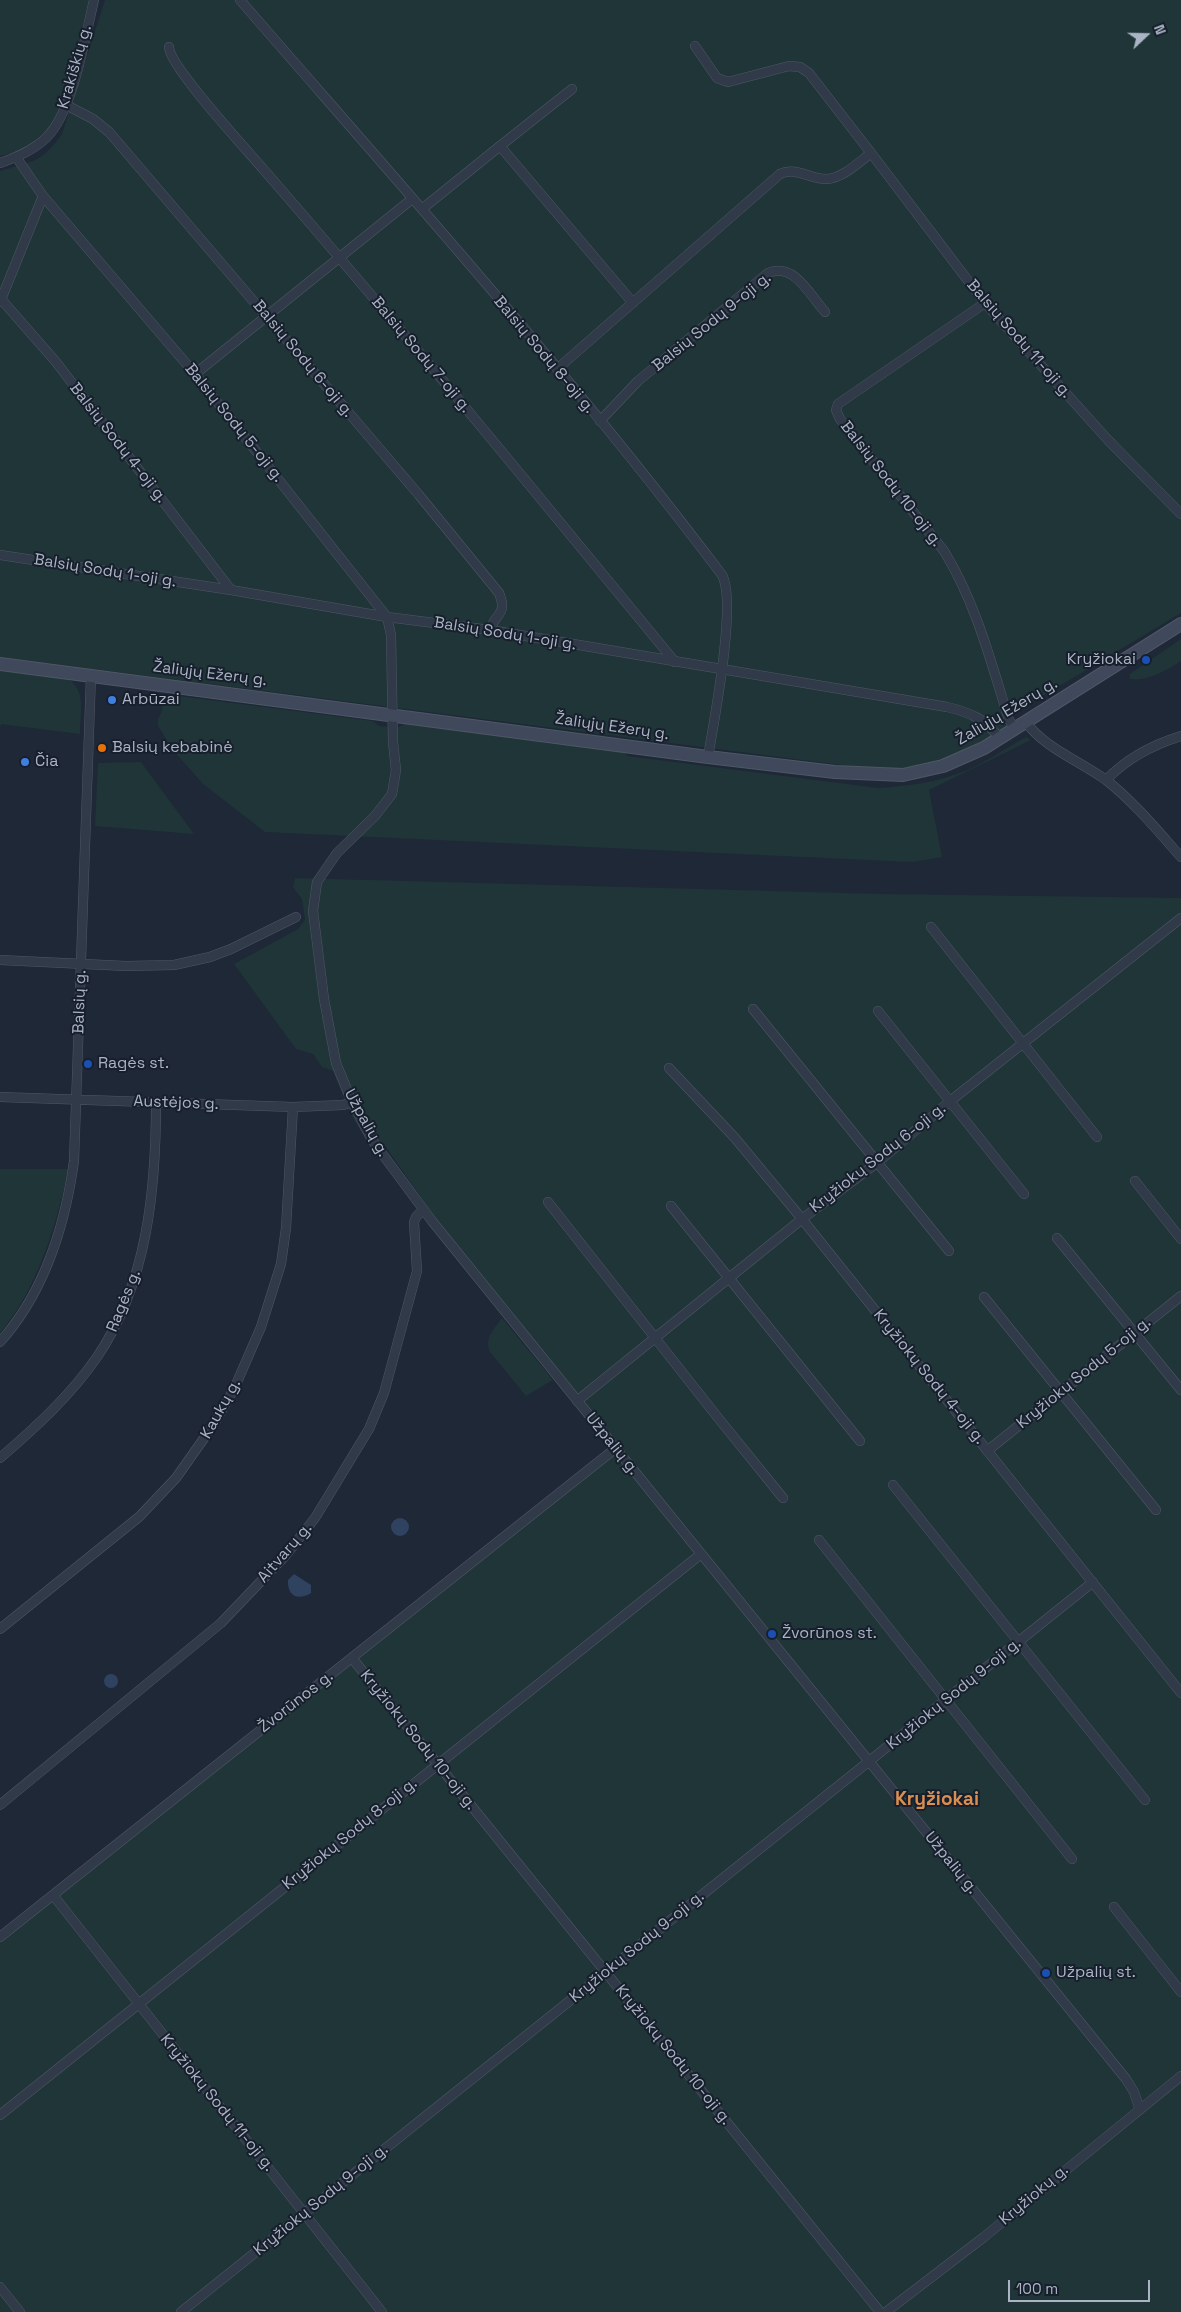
<!DOCTYPE html>
<html>
<head>
<meta charset="utf-8">
<style>
  body { margin:0 }
  #map { position:relative; width:1181px; height:2312px; overflow:hidden; background:#1e2837; font-family:"Space Grotesk",sans-serif }
  canvas { display:block }
  .north { position:absolute; left:1121px; top:10px; width:50px; height:50px; -webkit-text-stroke:4px #171f2c; paint-order:stroke; rotate:69deg; font-size:14px; font-weight:700; line-height:20px; text-align:center; color:#abb4c5 }
  .north::after { content:''; display:block; margin:auto; width:18px; height:22px; background:#abb4c5; clip-path:polygon(50% 0,100% 100%,50% 72%,0 100%) }
  .scale { position:absolute; left:1008px; top:2280px; width:142px; height:22px; box-sizing:border-box; border:2px solid #abb4c5; border-top:0; padding-left:6px; font-size:15px; line-height:18px; white-space:nowrap; color:#abb4c5; -webkit-text-stroke:4px #171f2c; paint-order:stroke }
</style>
</head>
<body>
<div id="map">
<canvas width="1181" height="2312"></canvas>
<div class="north">N</div>
<div class="scale">100 m</div>
</div>
<script>
const ctx = document.querySelector('canvas').getContext('2d');
ctx.lineJoin = 'round';
function fillPath(path, color) {
  ctx.fillStyle = color;
  ctx.fill(path, 'evenodd');
}
function stroke(path, color, width, dash) {
  ctx.strokeStyle = color;
  ctx.lineWidth = width;
  ctx.lineCap = dash ? 'butt' : 'round';
  ctx.setLineDash(dash || []);
  ctx.stroke(path);
}
function label(font, color, halo, rows, align = 'center') {
  ctx.font = font + ' "Space Grotesk",sans-serif';
  ctx.lineWidth = 4;
  ctx.setLineDash([]);
  ctx.textBaseline = 'middle';
  ctx.strokeStyle = halo;
  ctx.fillStyle = color;
  for (const [text, x, y, turn = 0] of rows) {
    ctx.save();
    ctx.translate(x, y);
    ctx.rotate((+turn || 0) * Math.PI / 180);
    ctx.textAlign = isNaN(turn) ? turn : align;
    if (halo) ctx.strokeText(text, 0, 0);
    ctx.fillText(text, 0, 0);
    ctx.restore();
  }
}
const green = new Path2D(`
  M0 0H89C79 37 68 106 44 134 34 147 15 152 0 156Z
  M105 0H1181V613L1013 714 999 733 968 752 914 769H873L0 657V171C34 161 41 163 62 134Z
  M1181 639V661C1168 670 1146 682 1130 679V674Z
  M0 669 67 678C87 690 80 714 80 734L1 724 0 728Z
  M163 694 373 721 379 726 397 728 408 722 624 751 627 756 878 788C908 786 938 782 965 771 986 762 1006 748 1026 737L1031 740 929 790 942 857 912 862 265 832 203 784 172 749 158 726V719L162 711Z
  M141 762 194 834 95 826 98 763Z
  M295 878 882 894 1181 898V2312H0V1942L616 1442 433 1214 385 1146 374 1152 350 1113 333 1071 322 1067 313 1054 296 1049 234 964 298 929 305 920 302 899 293 887Z
  M0 1169H68C58 1222 36 1292 0 1333Z
  M502 1318 553 1380 526 1396 490 1352C484 1338 494 1329 502 1318Z`);
const water = new Path2D(`
  M391 1527a9 9 0 1 1 18 0a9 9 0 1 1-18 0Z
  M294 1574 311 1585V1593C298 1601 287 1596 288 1580Z
  M104 1681a7 7 0 1 1 14 0a7 7 0 1 1-14 0Z`);
const street = new Path2D(`
  M240 0C404 189 572 376 722 575 737 602 714 721 708 757
  M695 46 717 78 728 82 789 66 800 67 809 73 871 153
  M169 47C169 66 247 150 264 170 404 331 539 497 675 662
  M68 106 93 119 109 132 419 495 499 593C508 615 495 613 490 630
  M500 146 572 89
  M16 157 43 196 195 374 387 617 391 635 393 742 396 770 392 794 375 816 337 853 317 882 313 911 324 999 336 1063 352 1102 372 1140 432 1221 1126 2079 1134 2092 1140 2110
  M0 163C17 157 34 150 47 137 73 111 85 37 94 0
  M422 209 500 146 633 303
  M1 299 56 362 231 590
  M0 302 43 196
  M985 303 838 404 836 410 840 419 944 551C976 603 991 662 1009 720L1015 728
  M557 369 780 174C796 166 811 180 827 179 843 178 859 162 871 153L985 303 1108 440 1181 514
  M195 374 412 199
  M600 421 638 381 768 273C794 262 809 294 825 312
  M0 555 231 590 387 617 490 630 947 707C968 712 987 719 999 738
  M1025 721C1044 748 1080 761 1106 780 1134 802 1157 830 1181 857
  M1106 780C1127 758 1152 745 1181 736
  M931 927 1097 1137
  M0 960 126 966 174 965 210 957 231 949 296 917
  M753 1009 949 1251
  M878 1011 1024 1194
  M669 1068 735 1138 802 1219 1181 1693
  M0 1097 293 1107 343 1105 352 1102
  M1135 1181 1181 1239
  M548 1202 719 1419 783 1498
  M671 1206 860 1441
  M1057 1238 1181 1390
  M984 1297 1156 1510
  M0 1342C44 1293 65 1226 74 1161L91 675
  M577 1401 802 1219 878 1162 949 1102 1181 918
  M987 1451 1181 1296
  M0 1458C35 1428 71 1395 97 1357 147 1284 156 1190 156 1103
  M893 1485 1145 1800
  M819 1540 1072 1859
  M0 1629 139 1517 176 1478 214 1424 234 1389 261 1327 281 1264 286 1228 293 1107
  M352 1658 880 2312
  M0 1805 221 1623 286 1555 315 1518 369 1429 384 1393 417 1271 414 1222 416 1217 423 1210
  M53 1895 382 2312
  M1114 1907 1181 1992
  M0 1937 616 1448
  M0 2115 701 1554
  M0 2287 20 2312
  M181 2312 1093 1582
  M886 2312 984 2237 1181 2076`);
const secondary = new Path2D(`
  M0 664 708 757 835 772 903 775 943 766 984 748 1181 624`);
const markers = [
  [1146,660,5,"#1a4fb4"],
  [112,700,5,"#3f7fe0"],
  [102,748,5,"#e8710a"],
  [25,762,5,"#3f7fe0"],
  [88,1064,5,"#1a4fb4"],
  [772,1634,5,"#1a4fb4"],
  [1046,1973,5,"#1a4fb4"]
];
const streetNames = [
  ["Krakiškių g.",75,67,-74],
  ["Balsių Sodų 9-oji g.",712,322,-39],
  ["Balsių Sodų 11-oji g.",1019,339,49],
  ["Balsių Sodų 7-oji g.",421,355,50],
  ["Balsių Sodų 8-oji g.",544,355,50],
  ["Balsių Sodų 6-oji g.",303,359,50],
  ["Balsių Sodų 5-oji g.",234,423,51],
  ["Balsių Sodų 4-oji g.",118,443,52],
  ["Balsių Sodų 10-oji g.",891,484,52],
  ["Balsių Sodų 1-oji g.",105,571,9],
  ["Balsių Sodų 1-oji g.",505,634,9],
  ["Žaliųjų Ežerų g.",210,674,7],
  ["Žaliųjų Ežerų g.",1007,712,-31],
  ["Žaliųjų Ežerų g.",612,727,8],
  ["Balsių g.",80,1002,-88],
  ["Austėjos g.",176,1103,2],
  ["Užpalių g.",366,1123,61],
  ["Kryžiokų Sodų 6-oji g.",878,1158,-38],
  ["Ragės g.",124,1301,-68],
  ["Kryžiokų Sodų 5-oji g.",1084,1373,-39],
  ["Kryžiokų Sodų 4-oji g.",929,1377,51],
  ["Kaukų g.",221,1409,-61],
  ["Užpalių g.",612,1444,51],
  ["Aitvarų g.",285,1553,-49],
  ["Kryžiokų Sodų 9-oji g.",954,1694,-39],
  ["Žvorūnos g.",296,1702,-38],
  ["Kryžiokų Sodų 10-oji g.",418,1740,51],
  ["Kryžiokų Sodų 8-oji g.",350,1834,-39],
  ["Užpalių g.",951,1863,51],
  ["Kryžiokų Sodų 9-oji g.",637,1947,-39],
  ["Kryžiokų Sodų 10-oji g.",673,2055,51],
  ["Kryžiokų Sodų 11-oji g.",217,2103,51],
  ["Kryžiokų g.",1034,2195,-40],
  ["Kryžiokų Sodų 9-oji g.",321,2200,-39]
];
const poiNames = [
  ["Kryžiokai",1136,660,"right"],
  ["Arbūzai",122,700],
  ["Balsių kebabinė",112,748],
  ["Čia",35,762],
  ["Ragės st.",98,1064],
  ["Žvorūnos st.",782,1634],
  ["Užpalių st.",1056,1973]
];
const quarterNames = [
  ["Kryžiokai",937,1800]
];
fillPath(green, '#203538');
fillPath(water, '#2f4360');
stroke(street, '#4f5766', 10);
stroke(secondary, '#4f5766', 14);
stroke(street, '#313a48', 9);
stroke(secondary, '#3f495b', 12);
for (const [x, y, r, color] of markers) {
  const dot = new Path2D();
  dot.arc(x, y, r, 0, 2 * Math.PI);
  ctx.fillStyle = color;
  ctx.fill(dot);
  stroke(dot, '#171f2c', 2);
}
label('16px', '#abb4c5', '#171f2c', streetNames);
label('16px', '#abb4c5', '#171f2c', poiNames, 'left');
label('bold 19px', '#da8f50', '#171f2c', quarterNames);
</script>
</body>
</html>
